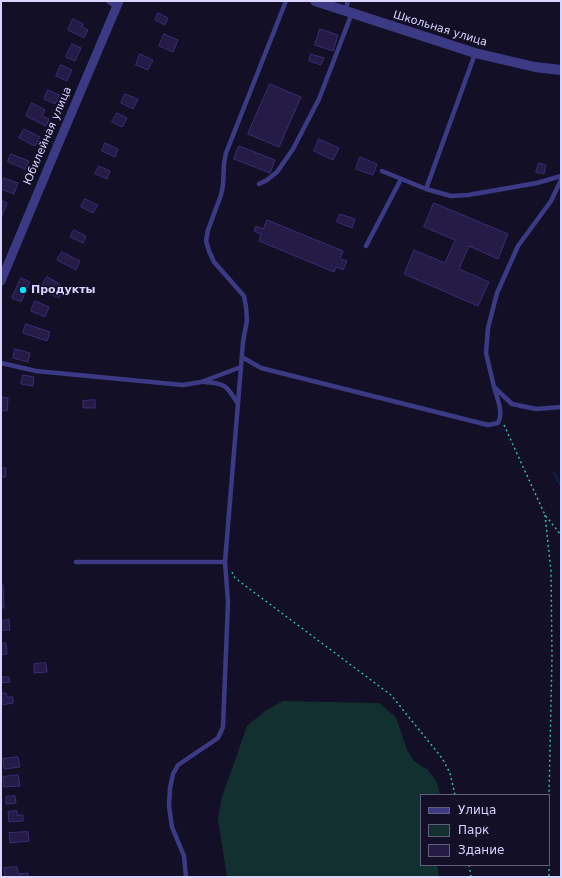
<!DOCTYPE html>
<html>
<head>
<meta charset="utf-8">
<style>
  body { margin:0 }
  #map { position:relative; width:562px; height:878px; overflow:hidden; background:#130f26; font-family:"DejaVu Sans",sans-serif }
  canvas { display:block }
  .frame { position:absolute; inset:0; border:2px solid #d9d4ff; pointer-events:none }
  .legend { position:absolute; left:420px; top:794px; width:130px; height:72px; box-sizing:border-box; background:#130f26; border:1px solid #625e7d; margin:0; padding:5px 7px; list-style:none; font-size:12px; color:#d9d4ff }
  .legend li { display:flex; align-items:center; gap:8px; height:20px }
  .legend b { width:20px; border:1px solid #625e7d }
</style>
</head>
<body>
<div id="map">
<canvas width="562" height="878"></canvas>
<div class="frame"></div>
<ul class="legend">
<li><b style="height:5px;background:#3d3a85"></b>Улица</li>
<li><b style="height:11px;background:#12302f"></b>Парк</li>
<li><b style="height:11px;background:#241b47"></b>Здание</li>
</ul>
</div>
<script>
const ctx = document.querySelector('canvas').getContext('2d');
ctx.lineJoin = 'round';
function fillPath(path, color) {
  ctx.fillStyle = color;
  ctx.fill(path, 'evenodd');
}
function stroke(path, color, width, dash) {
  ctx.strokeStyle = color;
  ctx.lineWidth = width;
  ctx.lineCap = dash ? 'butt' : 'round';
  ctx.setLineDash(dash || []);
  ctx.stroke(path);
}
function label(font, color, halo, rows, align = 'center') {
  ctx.font = font + ' "DejaVu Sans",sans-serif';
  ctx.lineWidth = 3.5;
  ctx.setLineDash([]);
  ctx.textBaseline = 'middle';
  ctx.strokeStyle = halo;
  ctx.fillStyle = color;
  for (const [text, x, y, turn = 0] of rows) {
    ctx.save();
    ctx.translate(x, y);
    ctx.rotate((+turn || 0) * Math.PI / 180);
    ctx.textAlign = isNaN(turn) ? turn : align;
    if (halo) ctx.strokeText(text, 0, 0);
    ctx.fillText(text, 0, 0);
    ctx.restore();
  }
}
const green = new Path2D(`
  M283 701 379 703 396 717 407 750 414 761 428 770 437 782 440 795H421V865H437L439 877H227L218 820 221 800 247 726 265 711Z`);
const stream = new Path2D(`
  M554 473 561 486`);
const building = new Path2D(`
  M158 13 168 18 165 25 155 20Z
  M73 19 83 24 82 27 88 30 84 38 68 30Z
  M320 29 338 35 333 51 315 45Z
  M164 34 178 40 173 52 159 46Z
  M72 44 81 48 75 61 66 57Z
  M140 54 153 60 148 70 136 65Z
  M311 54 324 58 321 65 309 61Z
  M61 65 72 70 67 81 56 76Z
  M270 84 301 97 279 147 248 134Z
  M48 90 59 95 55 104 44 99Z
  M125 94 138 99 133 109 121 103Z
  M32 103 45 110 42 116 49 119 46 126 26 116Z
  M117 113 127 118 122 127 112 122Z
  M24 129 40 137 35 146 19 138Z
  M319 139 339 148 333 160 314 151Z
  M105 143 118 149 115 157 102 151Z
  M239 146 275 160 270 173 234 159Z
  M11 154 29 161 25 169 8 162Z
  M360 157 377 164 373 175 356 169Z
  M539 163 546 165 544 174 536 172Z
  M99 166 110 171 107 179 95 174Z
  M4 178 18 183 14 194 1 189Z
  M85 199 98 205 93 213 81 207Z
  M1 200 7 203 1 218Z
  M434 203 508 234 498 259 469 246 459 269 489 282 478 306 404 274 414 250 445 263 455 240 424 227Z
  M340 214 355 219 352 228 337 222Z
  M267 220 343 251 340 259 347 261 343 270 336 267 334 272 259 241 261 234 254 231 256 226 263 229Z
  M74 230 86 236 83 243 70 237Z
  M62 252 80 261 76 270 57 260Z
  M47 277 60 284 58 288 63 291 59 298 49 293 51 289 42 285Z
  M21 278 30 282 21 302 12 298Z
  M35 301 49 307 45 317 31 311Z
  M26 324 50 332 47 341 23 333Z
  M15 349 30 353 28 362 13 358Z
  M23 375 34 377 33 386 21 384Z
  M1 397 8 398 7 411 1 410Z
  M95 400V408H83V401Z
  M1 468H6V477H1Z
  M1 585H3L4 608H1Z
  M9 620 10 630H1V621Z
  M6 643 7 654 1 655V644Z
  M46 663 47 672 34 673V664Z
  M1 677H9L10 682 1 683Z
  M1 693H6L7 697H13V703L1 705Z
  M18 757 20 767 4 769 3 759Z
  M18 775 20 786 4 787 3 777Z
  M15 796 16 803 6 804V797Z
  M17 811V815H23V821L9 822 8 812Z
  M28 832 29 841 10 843 9 833Z
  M17 867 18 874 28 873V877H5L4 868Z`);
const path = new Path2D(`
  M504 425 545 515 561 535
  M545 515 551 571 552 656 549 795
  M232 572 235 578 391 695 442 758 450 773 455 795
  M549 834V877
  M469 865 471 877`);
const service = new Path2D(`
  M108 1 116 7
  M345 11 348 1
  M382 171 426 189 451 196 468 195 537 183 561 176
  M561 180 551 201 518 246 497 293 488 328 486 353 494 387 512 404 536 409 561 407
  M259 184 267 180 277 172 293 149 319 99 352 13
  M426 189 475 54
  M366 246 401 179
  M242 357 261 368 488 425 498 423C504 412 497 399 494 387
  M1 363 36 371 183 385 201 382 241 367
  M204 382C226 383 227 386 238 404
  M76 562H225
  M186 877 184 856 172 827 169 806 170 788 173 774 178 765 218 738 223 727 228 602 225 562 243 342 247 320 246 307 244 296 214 262 209 251 206 241 208 230 221 195 223 185 224 163 226 153 286 1`);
const minor = new Path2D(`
  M1 281 57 147 119 1`);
const tertiary = new Path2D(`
  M315 1 475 53 535 67 561 70`);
const markers = [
  [23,290,4,"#00e5ff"]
];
const streetNames = [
  ["Школьная улица",440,29,17],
  ["Юбилейная улица",48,136,-67]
];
const poiNames = [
  ["Продукты",31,290]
];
fillPath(green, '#12302f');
stroke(stream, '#0c2248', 2);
fillPath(building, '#241b47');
stroke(building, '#3b2d73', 1);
stroke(path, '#2fb8b0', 1.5, [2, 3]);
stroke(service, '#3d3a85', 4.5);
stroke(minor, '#3d3a85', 9);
stroke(tertiary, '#3d3a85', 10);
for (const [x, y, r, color] of markers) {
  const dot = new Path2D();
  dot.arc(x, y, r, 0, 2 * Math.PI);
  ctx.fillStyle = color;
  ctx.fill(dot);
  stroke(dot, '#130f26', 1.5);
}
label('11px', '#d9d4ff', '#130f26', streetNames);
label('bold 11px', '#d9d4ff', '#130f26', poiNames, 'left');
</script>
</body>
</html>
